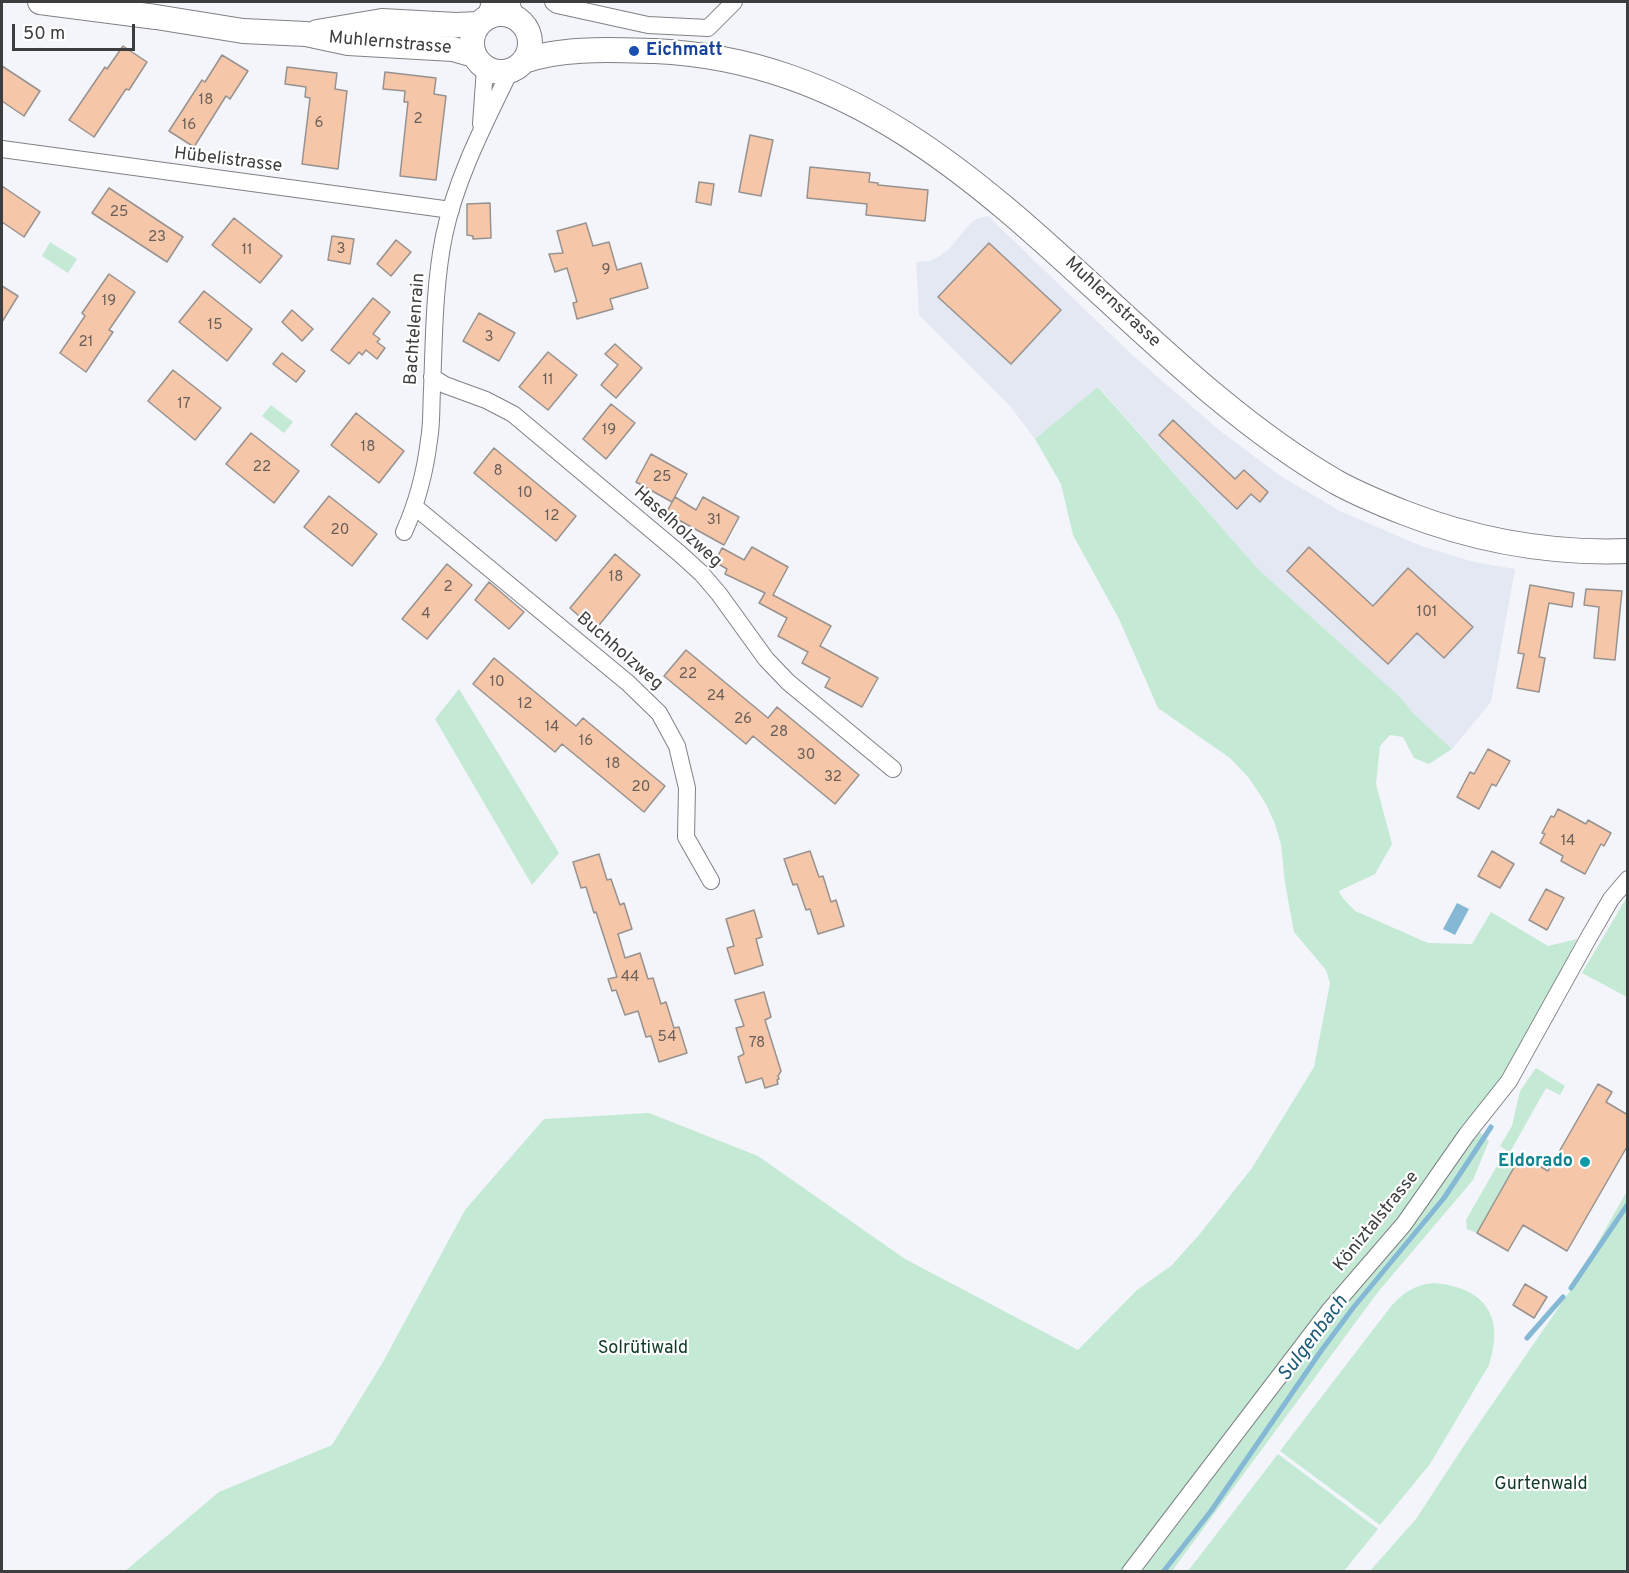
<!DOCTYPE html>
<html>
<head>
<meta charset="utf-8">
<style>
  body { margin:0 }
  #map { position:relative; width:1629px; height:1573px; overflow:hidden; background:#f3f5fa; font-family:Overpass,sans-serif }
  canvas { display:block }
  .frame { position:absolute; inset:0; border:3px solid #3c3d3f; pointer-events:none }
  .scale { position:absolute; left:12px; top:24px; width:123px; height:27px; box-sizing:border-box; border:3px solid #3c3d3f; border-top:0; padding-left:8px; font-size:18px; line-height:21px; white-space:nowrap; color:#3c3d3f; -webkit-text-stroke:4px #fff; paint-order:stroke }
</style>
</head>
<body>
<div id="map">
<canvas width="1629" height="1573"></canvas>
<div class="frame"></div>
<div class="scale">50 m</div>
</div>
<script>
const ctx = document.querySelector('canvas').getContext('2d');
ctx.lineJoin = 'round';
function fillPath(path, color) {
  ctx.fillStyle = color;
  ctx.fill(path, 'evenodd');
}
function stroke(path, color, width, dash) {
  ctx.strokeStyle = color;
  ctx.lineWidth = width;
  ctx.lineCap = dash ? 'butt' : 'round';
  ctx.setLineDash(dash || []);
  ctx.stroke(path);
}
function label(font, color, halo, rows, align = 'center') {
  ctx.font = font + ' Overpass,sans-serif';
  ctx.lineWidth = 4.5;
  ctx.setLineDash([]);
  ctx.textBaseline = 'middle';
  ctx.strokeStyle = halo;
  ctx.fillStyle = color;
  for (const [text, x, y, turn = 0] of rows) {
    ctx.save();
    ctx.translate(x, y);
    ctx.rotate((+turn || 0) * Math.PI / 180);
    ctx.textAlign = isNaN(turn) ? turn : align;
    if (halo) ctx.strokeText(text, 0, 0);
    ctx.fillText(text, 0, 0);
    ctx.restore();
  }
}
const built = new Path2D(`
  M988 216 1130 353 1219 430 1279 475 1340 511 1421 546 1474 562 1515 569 1491 702 1452 749 1412 712 1400 698 1259 570 1099 387 1035 439 1010 406 919 315 916 262 929 261 938 257 949 249 968 226 974 220Z`);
const green = new Path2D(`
  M50 242 77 259 68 273 42 256Z
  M1098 387 1259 570 1401 698 1412 712 1452 749 1429 764 1414 758 1403 737 1390 735 1380 746 1376 784 1392 844 1375 874 1339 891C1341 898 1350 905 1355 911L1428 943 1472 944 1491 912 1548 946 1577 939 1524 1043 1474 1127 1489 1141 1473 1180 1378 1292 1172 1571 124 1572 219 1492 332 1445 383 1362 465 1210 544 1119 649 1113 758 1156 905 1259 1078 1350 1137 1290 1171 1266 1199 1235 1252 1168 1314 1067 1330 983 1326 970 1294 932 1285 883 1281 844 1275 824 1266 804 1249 778 1230 758 1158 708 1119 619 1073 535 1061 484 1035 439Z
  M271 405 293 422 284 433 262 416Z
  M459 689 559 853 532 885 435 719Z
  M1627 897 1628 997H1627L1582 973Z
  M1536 1068 1565 1086 1560 1095 1546 1088 1510 1152 1519 1158 1477 1233 1467 1229 1466 1220 1506 1150 1500 1146 1512 1126 1520 1091Z
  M1627 1191V1571H1370L1416 1519 1467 1441 1572 1288Z
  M1433 1283C1485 1287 1505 1316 1489 1365L1430 1464 1380 1525 1280 1451 1392 1305C1405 1292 1414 1285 1433 1283Z
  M1278 1454 1378 1529 1344 1571H1188Z`);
const water = new Path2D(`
  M1457 903 1469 909 1455 935 1443 929Z`);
const stream = new Path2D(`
  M1571 1288 1628 1204
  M1527 1338 1563 1297
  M1163 1572 1211 1511 1321 1351 1353 1308 1444 1198 1491 1127`);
const building = new Path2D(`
  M123 46 147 62 129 90 126 89 94 137 69 120 105 67 107 69Z
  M222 55 248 71 230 99 226 96 194 147 169 131 202 80 205 82Z
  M2 66 40 91 24 116 2 101Z
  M287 67 337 73 335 89 347 91 338 169 302 164 310 98 305 97 306 87 285 84Z
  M385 72 436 78 434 94 446 96 436 180 400 176 408 102H404L405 91 383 89Z
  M750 135 773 140 761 196 739 192Z
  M810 167 870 173 869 182 878 183V185L928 190 925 221 866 215 867 204 807 198Z
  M699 182 714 184 711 205 696 202Z
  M2 186 40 212 24 237 2 222Z
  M109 188 183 237 167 262 92 213Z
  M490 203 491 238 473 239V236L467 235V204Z
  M234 218 282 256 260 283 212 245Z
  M586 223 593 246 609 242 617 270 641 263 648 288 610 299 613 309 577 319 573 303 577 302 567 268 555 272 549 254 563 253 557 231Z
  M332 236 354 239 350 264 328 260Z
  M396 240 411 252 391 276 377 264Z
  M989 243 1061 310 1011 364 938 297Z
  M109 274 135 292 109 330 113 332 86 372 60 353 85 316 82 313Z
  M2 286 18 296 2 322Z
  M204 291 252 329 227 361 179 322Z
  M373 298 390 312 373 334 380 339 377 342 385 348 377 359 366 350 362 355 359 352 349 364 331 350Z
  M292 310 313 329 302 341 282 322Z
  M479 313 515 333 499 361 463 341Z
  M615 344 642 368 616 398 601 385 618 365 605 354Z
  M548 352 577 375 548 410 519 387Z
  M282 353 305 371 296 382 273 364Z
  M173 370 221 408 195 440 148 401Z
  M611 404 635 423 606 459 583 439Z
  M356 413 404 451 379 483 331 445Z
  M1173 420 1235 479 1244 470 1268 492 1260 502 1251 494 1237 509 1159 435Z
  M251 433 299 471 274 503 226 464Z
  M494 448 576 516 556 541 474 473Z
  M651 454 687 474 672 502 636 482Z
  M329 496 377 534 352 566 304 527Z
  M675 497 696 510 703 497 739 517 724 545 666 513Z
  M752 547 788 567 773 595 831 626 820 646 878 678 862 707 825 687 830 678 802 663 808 652 778 636 787 618 759 603 765 593 725 574 727 569 715 562 722 548 744 560Z
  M1309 547 1373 606 1408 568 1473 627 1444 658 1417 633 1388 664 1287 571Z
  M615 554 640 575 595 630 570 608Z
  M447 564 472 585 427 639 402 619Z
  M489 582 524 612 509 629 475 600Z
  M1530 585 1574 593 1572 607 1549 603 1539 657 1545 658 1539 692 1517 688 1524 654 1518 653Z
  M1586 589 1622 591 1615 660 1594 658 1599 607 1584 605Z
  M686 650 768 718 777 707 859 775 835 804 753 736 746 744 664 676Z
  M494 658 576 726 583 718 665 786 644 812 562 744 555 752 473 684Z
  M1488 749 1510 761 1496 786 1492 784 1479 809 1457 797 1470 772 1474 774Z
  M1558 809 1586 824 1588 820 1611 833 1604 846 1601 844 1585 874 1561 861 1563 856 1540 843 1545 834 1542 833 1551 816 1554 817Z
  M810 851 819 877 823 876 831 902 836 900 844 926 818 934 810 909 806 910 797 884 793 885 784 859Z
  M1492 851 1514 864 1500 888 1478 876Z
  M599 854 607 880 611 879 620 905 624 903 632 929 618 934 625 958 640 953 648 979 653 978 661 1004 666 1002 674 1028 679 1027 687 1053 659 1062 651 1036 646 1037 638 1011 625 1015 616 990 612 991 608 979 617 977 596 912 594 913 586 887 581 888 573 862Z
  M1546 889 1564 898 1547 930 1529 920Z
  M754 910 762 937 756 939 763 965 735 974 727 948 734 946 726 919Z
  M764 992 771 1017 765 1020 781 1071 778 1076 779 1079 777 1080 778 1084 765 1088 762 1078 746 1083 738 1057 744 1054 736 1028 744 1026 735 1000Z
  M1598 1084 1612 1092 1606 1102 1628 1115V1145L1567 1251 1523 1225 1508 1251 1477 1233 1521 1155 1548 1171Z
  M1525 1284 1547 1297 1534 1318 1513 1305Z`);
const street = new Path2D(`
  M511 2 516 18
  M553 2 557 5 648 25 708 28 734 2
  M485 19 490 2
  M481 124 485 68
  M2 149 451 210
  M432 377 445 385 486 400 513 414 679 553 701 573 719 594 766 659 788 682 893 769
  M415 507 628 683 659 713 677 746 687 788 686 837 711 881
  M404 532C417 503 425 473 429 440 432 424 431 407 432 390 434 339 434 286 444 236 456 178 485 123 510 71
  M1130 1572 1329 1311 1404 1224 1467 1134 1509 1081 1589 937 1611 899 1628 879`);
const secondary = new Path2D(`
  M40 2 156 17 243 31 306 34 348 43 453 49 474 55
  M472 43a29 29 0 1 1 58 0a29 29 0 1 1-58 0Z
  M317 32 382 21 456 25 479 24
  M524 61C562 47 614 50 655 51 955 65 1100 345 1336 482 1358 494 1382 504 1405 513 1477 541 1550 554 1628 551`);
const markers = [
  [634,51,6,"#1a4fb4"],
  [1585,1162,6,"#0f9aa8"]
];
const numberNames = [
  ["18",206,101],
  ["2",418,120],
  ["6",319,124],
  ["16",189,126],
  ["25",119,213],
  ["23",157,238],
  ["3",341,250],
  ["11",247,251],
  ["9",606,271],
  ["19",109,302],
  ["15",215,326],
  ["3",489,338],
  ["21",86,343],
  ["11",548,381],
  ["17",184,405],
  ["19",609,431],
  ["18",368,448],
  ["22",262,468],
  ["8",498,472],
  ["25",662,478],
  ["10",525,494],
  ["12",552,517],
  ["31",714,521],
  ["20",340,531],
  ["18",616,578],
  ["2",448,588],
  ["101",1427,613],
  ["4",426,615],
  ["22",688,675],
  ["10",497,683],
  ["24",716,697],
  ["12",525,705],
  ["26",743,720],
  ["14",552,728],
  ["28",779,733],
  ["16",586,742],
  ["30",806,756],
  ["18",613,765],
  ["32",833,778],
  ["20",641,788],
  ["14",1568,842],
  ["44",630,978],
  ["54",667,1038],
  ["78",757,1044]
];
const streetNames = [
  ["Muhlernstrasse",390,44,5],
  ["Hübelistrasse",228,161,7],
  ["Muhlernstrasse",1112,303,43],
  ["Bachtelenrain",416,329,-86],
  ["Haselholzweg",677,528,42],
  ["Buchholzweg",619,652,41],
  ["Köniztalstrasse",1377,1222,-51]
];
const transitNames = [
  ["Eichmatt",646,51]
];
const cultureNames = [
  ["Eldorado",1573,1162]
];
const parkNames = [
  ["Solrütiwald",643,1349],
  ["Gurtenwald",1541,1485]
];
const waterNames = [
  ["Sulgenbach",1314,1339,-53]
];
fillPath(built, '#e3e8f2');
fillPath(green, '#c4e9d4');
fillPath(water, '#85b8d5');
stroke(stream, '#85b8d5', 5);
fillPath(building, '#f5c6a8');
stroke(building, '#979290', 1.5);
stroke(street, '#7f8185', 18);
stroke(secondary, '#7f8185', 26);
stroke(street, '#fff', 16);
stroke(secondary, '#fff', 24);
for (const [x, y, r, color] of markers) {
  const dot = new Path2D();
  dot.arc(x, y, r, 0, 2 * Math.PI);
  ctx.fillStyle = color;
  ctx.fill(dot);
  stroke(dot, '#fff', 2);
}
label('15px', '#6a5f59', null, numberNames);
label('18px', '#3c3d3f', '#fff', streetNames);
label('bold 18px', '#164399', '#fff', transitNames, 'left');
label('bold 18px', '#0d838f', '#fff', cultureNames, 'right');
label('18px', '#0f3a27', '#fff', parkNames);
label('italic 20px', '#1c5a77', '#fff', waterNames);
</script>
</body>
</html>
